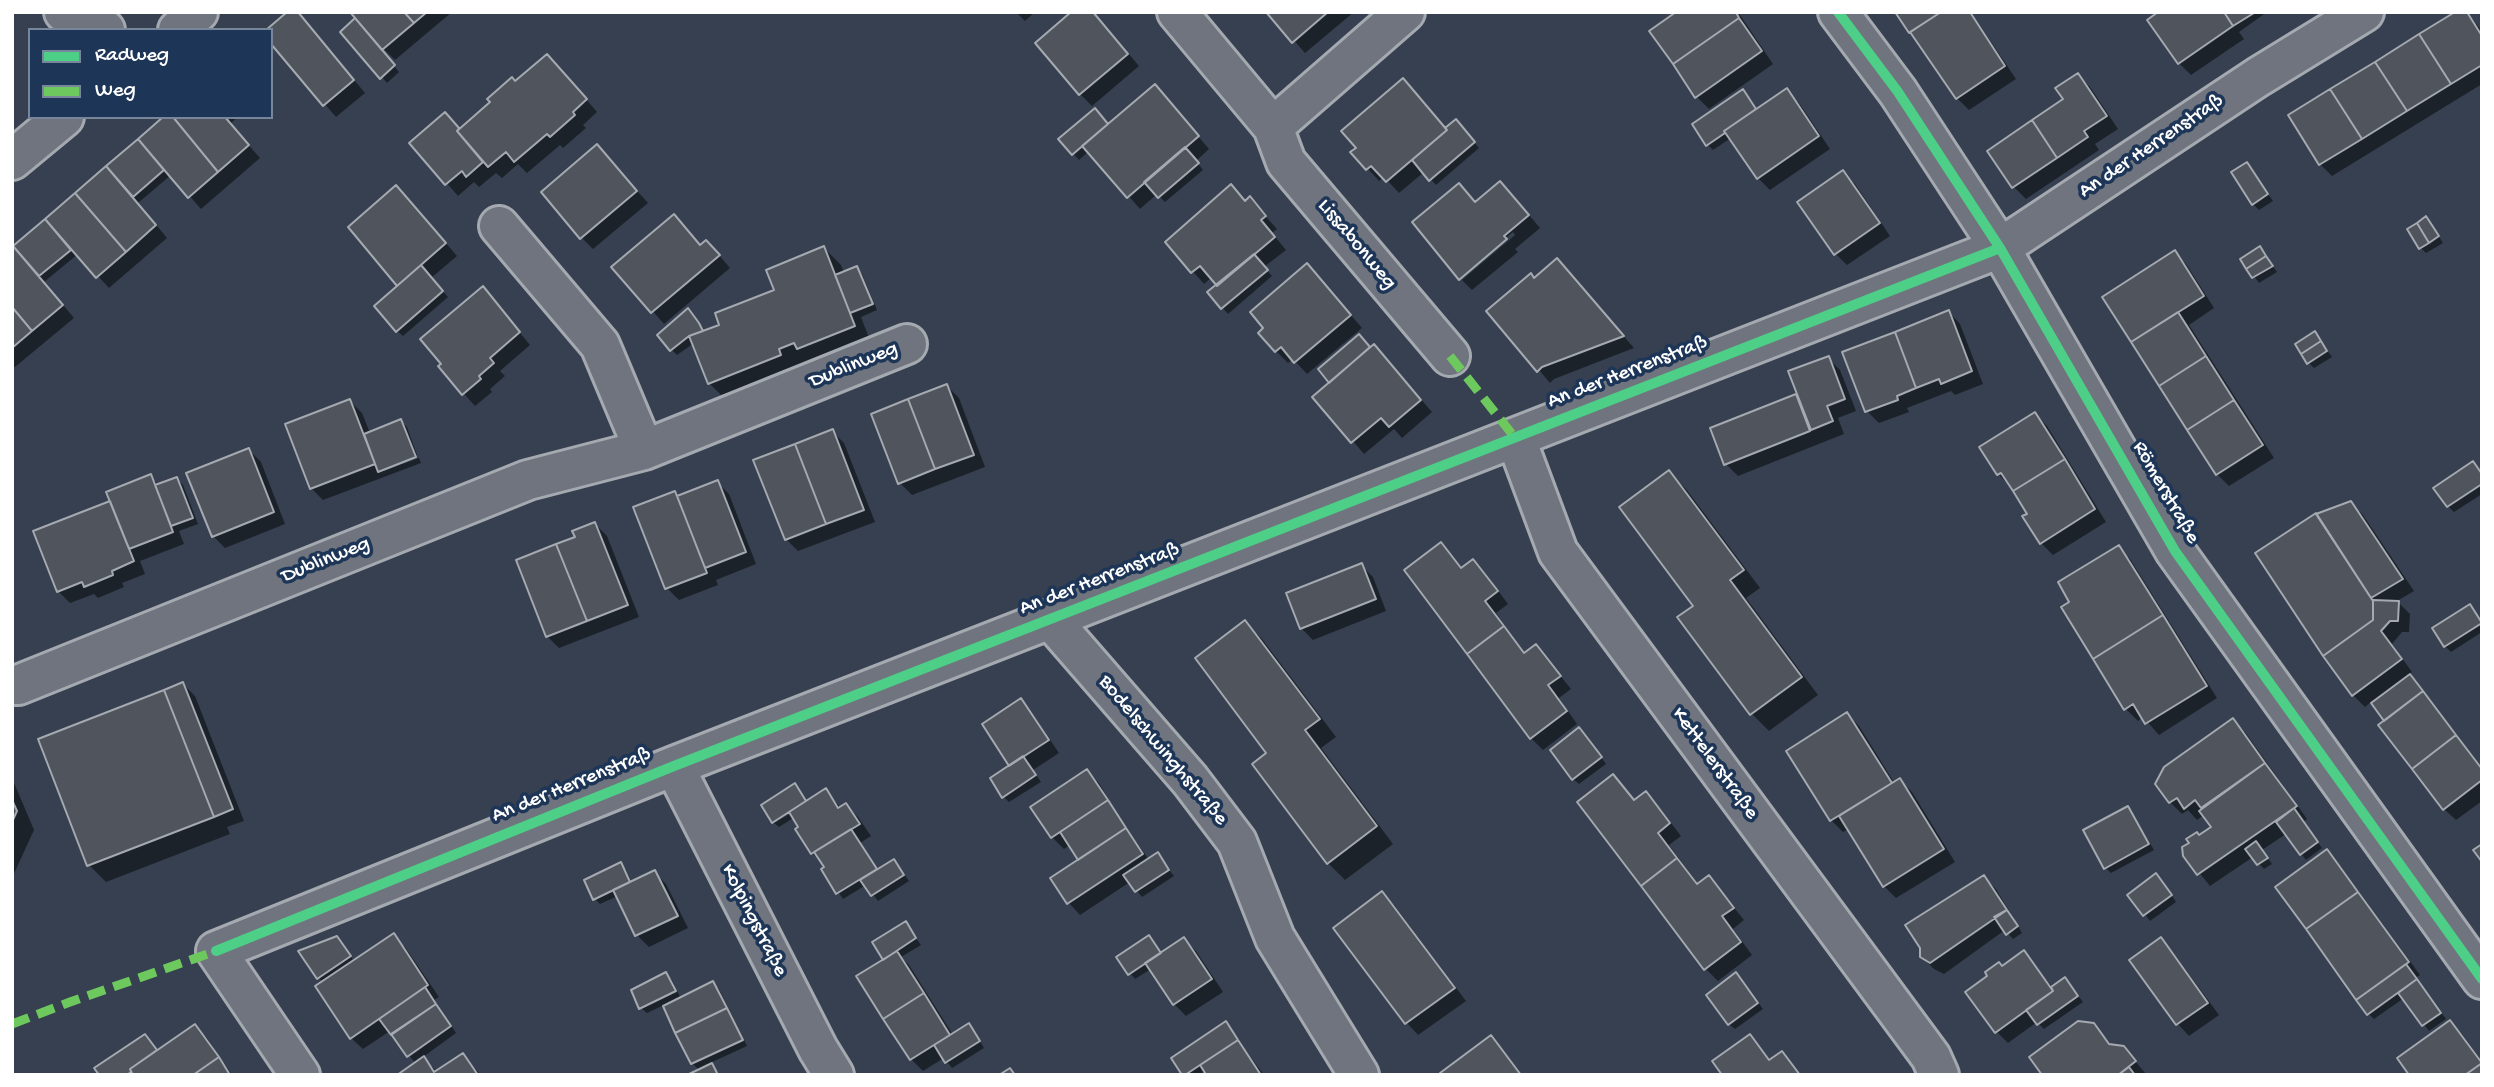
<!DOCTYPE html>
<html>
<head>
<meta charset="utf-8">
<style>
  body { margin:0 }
  #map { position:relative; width:2494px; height:1087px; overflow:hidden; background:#364050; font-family:"Gochi Hand",sans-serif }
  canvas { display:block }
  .frame { position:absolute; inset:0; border:14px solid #fff; pointer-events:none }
  .legend { position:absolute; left:28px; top:28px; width:245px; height:91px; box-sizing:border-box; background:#1d3557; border:2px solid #77869a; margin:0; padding:9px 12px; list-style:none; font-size:21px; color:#fff }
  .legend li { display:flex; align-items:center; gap:14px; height:35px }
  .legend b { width:35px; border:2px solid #77869a }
</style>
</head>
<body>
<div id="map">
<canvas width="2494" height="1087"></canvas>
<div class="frame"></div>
<ul class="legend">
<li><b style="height:9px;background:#4dcf88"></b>Radweg</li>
<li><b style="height:9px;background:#6dc95d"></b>Weg</li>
</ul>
</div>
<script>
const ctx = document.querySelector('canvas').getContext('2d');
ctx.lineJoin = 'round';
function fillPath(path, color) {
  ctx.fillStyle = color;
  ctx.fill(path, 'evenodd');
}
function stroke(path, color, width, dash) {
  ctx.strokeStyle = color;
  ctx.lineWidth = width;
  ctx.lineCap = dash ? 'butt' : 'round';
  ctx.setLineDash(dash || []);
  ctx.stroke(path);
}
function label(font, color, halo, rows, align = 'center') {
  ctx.font = font + ' "Gochi Hand",sans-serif';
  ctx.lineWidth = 7;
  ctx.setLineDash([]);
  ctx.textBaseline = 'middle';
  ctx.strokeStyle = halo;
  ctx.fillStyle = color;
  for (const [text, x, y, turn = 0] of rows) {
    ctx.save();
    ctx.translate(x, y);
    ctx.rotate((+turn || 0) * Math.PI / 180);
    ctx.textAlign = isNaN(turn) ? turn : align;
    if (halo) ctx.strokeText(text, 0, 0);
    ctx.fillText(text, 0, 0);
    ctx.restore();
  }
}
const shadow = new Path2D(`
  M352 12H452L395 60 384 49 382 51 399 72 387 83 343 32 358 19Z
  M1016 12H1035L1025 21Z
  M1269 12H1354L1305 53Z
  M1679 12H1738L1773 64 1709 109 1697 97 1652 31Z
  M1898 12H1971L2016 79 1969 110 1957 98Z
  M2161 12H2267L2239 32 2244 39 2191 75 2179 63Z
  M2467 12 2482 31V84L2332 176 2320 164 2290 116Z
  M1096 15 1139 66 1092 106 1080 94Z
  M305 21 365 93 336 117 271 42Z
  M559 68 597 112 583 125 586 128 563 148 560 145 527 173 518 164 502 178 496 173 479 187 474 182 458 196 412 143 445 114 460 130 515 83Z
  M2078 75 2090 87 2118 129 2095 144 2099 150 2026 199 2014 187Z
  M1403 81 1447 130 1461 127 1479 148 1436 185 1424 172 1399 193 1384 177 1379 181 1353 152 1358 148Z
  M1787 91 1799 103 1830 149 1770 190 1758 178 1731 138 1713 150 1708 145 1748 97 1757 111Z
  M1166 99 1209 149 1196 161 1203 170 1165 202 1157 194 1140 209 1089 151 1079 160 1061 140 1109 126Z
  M166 117H238L230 124 260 158 201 209 171 175 138 203 167 238 109 288 78 254 44 282 74 318 15 367 12 364V249Z
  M597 146 648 203 593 249 582 238Z
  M2247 164 2273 201 2259 210 2253 204Z
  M1843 172 1855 184 1890 236 1847 265 1835 253Z
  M1459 185 1476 203 1512 195 1540 228 1515 249 1518 252 1472 290 1462 280 1515 235 1513 232 1459 277Z
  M408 199 457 256 431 278 448 297 403 336 397 331Z
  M1250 199 1277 229 1272 233 1286 250 1264 267 1272 276 1228 314 1209 293 1219 285 1212 277 1204 284 1167 242Z
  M2431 224 2443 243 2426 253 2421 248Z
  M701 246 718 254 730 268 664 324 614 267Z
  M824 248 841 265 844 273 857 268 862 274 877 310 861 317 871 343 816 365 810 360 795 367 797 372 726 400 709 383 694 343 677 355 672 350 693 316 705 331 721 326 776 291Z
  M2259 248 2277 272 2259 283 2242 259Z
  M2175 252 2186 264 2214 308 2189 325 2274 458 2229 486 2217 474 2104 297Z
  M1568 272 1634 348 1554 379 1550 383 1489 311Z
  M1319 278 1362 328 1307 374 1293 359 1288 363 1276 351Z
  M483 288 530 345 500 371 505 376 490 389 492 392 475 406 440 367Z
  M1949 312 1960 324 1983 384 1955 395 1951 391 1907 408 1909 412 1879 423 1867 411 1844 353Z
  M2315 334 2332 357 2314 368 2309 363Z
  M1365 342 1371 350 1386 359 1432 412 1402 438 1394 429 1364 454 1315 397 1332 383Z
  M1828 358 1840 370 1856 411 1838 418 1844 434 1738 476 1726 464 1712 429 1799 395Z
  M947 386 959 398 985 467 912 495 900 483 874 415Z
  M350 401 362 413 370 433 401 421 407 427 417 455 383 468V471L419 458 421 463 323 500 311 488Z
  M2035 414 2047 426 2106 522 2053 555 2041 543 2029 514 2010 486 1998 474Z
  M832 431 844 443 875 522 798 551 786 539Z
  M249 450 261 462 285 524 225 548 213 536Z
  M2473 464 2482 474V494L2454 512 2448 506Z
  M1668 472 1686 489 1760 588 1746 598 1818 695 1769 731 1752 714 1679 617 1695 606Z
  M150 476 160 486 177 479 183 485 198 524 179 531 184 544 140 561 145 574 122 583 124 587 98 598 94 594 70 603 58 591 112 502Z
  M717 482 729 494 756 564 716 580 718 585 679 600 667 588 636 508 674 493 679 497Z
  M2351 503 2363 515 2414 591 2397 601 2410 614 2409 632H2402L2392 644 2412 672 2409 675 2482 767V801L2456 820 2444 809 2372 701 2365 707 2353 695Z
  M595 524 607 536 639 617 559 648 547 636 577 538Z
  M1441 544 1463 569 1473 561 1485 573 1508 604 1496 613 1525 654 1536 646 1571 689 1559 698 1577 724 1543 750 1531 738Z
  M2118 547 2130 559 2217 698 2159 735 2143 717 2138 721 2126 709 2072 602Z
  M1361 565 1373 577 1386 611 1313 640 1301 628Z
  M2470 606 2482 621V632L2451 652 2445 646Z
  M1245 622 1262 639 1336 737 1321 748 1393 844 1345 880 1328 863 1269 753Z
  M183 684 195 696 244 821 227 827 230 834 106 882 89 865Z
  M1021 701 1032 713 1059 753 1033 770 1041 782 1009 802 1003 796 1011 766Z
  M1847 714 1859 726 1895 784 1900 780 1912 792 1955 862 1896 898 1884 886 1849 829 1843 832 1831 820 1788 751Z
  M2233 720 2245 732 2307 819 2303 822 2322 848 2306 860 2286 834 2262 850 2272 864 2264 869 2253 857 2210 886 2185 855 2200 837 2213 828 2204 815 2197 820 2188 810 2182 814 2170 802Z
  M1585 735 1606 764 1579 784 1573 779Z
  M1087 771 1099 783 1117 814 1149 860 1157 854 1174 876 1142 897 1130 882 1080 915 1069 903 1053 878 1081 860 1070 845 1064 849 1052 837Z
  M1613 776 1635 801 1645 793 1657 805 1681 836 1669 845 1699 885 1709 877 1744 920 1733 929 1752 955 1718 981 1706 969 1579 802Z
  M12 778 34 830 12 878Z
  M795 785 808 802 826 791 841 808 846 805 858 817 871 836 860 843 878 871 894 861 909 881 878 901 866 885 843 899 823 869 825 865 812 853 795 817 779 827 774 823 798 809Z
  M2128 808 2133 814 2154 850 2111 873 2106 868Z
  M2326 851 2338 863 2420 975 2415 978 2446 1019 2429 1031 2404 998 2374 1019 2369 1014Z
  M621 864 626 870 632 883 654 872 666 884 688 928 649 947 637 935 618 896 600 904 594 898Z
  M1984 877 1996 889 2022 933 2013 939 2005 930 1944 974 1934 969 1922 957Z
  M2162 881 2176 902 2150 921 2130 895Z
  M1382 893 1394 905 1466 1001 1418 1035 1407 1023 1335 928Z
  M905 923 921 945 901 957 909 965 953 1035 974 1031 984 1048 952 1068 944 1058 923 1071 911 1059 885 960Z
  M393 935 405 947 439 997 434 1000 456 1033 423 1057 437 1072 463 1055 481 1075H400L416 1064 390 1031 363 1049 351 1038 323 983 301 952 342 944 354 961Z
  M2160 939 2172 951 2219 1015 2189 1036 2178 1024 2131 960Z
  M1184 940 1196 951 1223 992 1186 1016 1174 1004 1151 969 1135 979 1118 958 1162 954Z
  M2024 953 2053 988 2070 985 2083 1002 2044 1029 2037 1022 2008 1043 1996 1031 2003 968Z
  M666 975 672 980 681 999 713 983 719 989 747 1046 710 1063 719 1075H691L700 1071 692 1063 664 1005 647 1013 641 1008Z
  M1742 980 1763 1009 1735 1029 1729 1024Z
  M2450 1022 2462 1034 2482 1061V1075Z
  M1226 1024 1264 1075H1206V1070L1199 1075H1184Z
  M2093 1025 2112 1046 2123 1047 2146 1074 2045 1075Z
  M195 1026 207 1038 232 1075H101L150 1042 158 1052Z
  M1750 1036 1771 1061 1782 1053 1801 1075H1725Z
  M1491 1038 1522 1075H1444Z`);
const building = new Path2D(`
  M287 12H298L354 80 323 106 271 44V30H266Z
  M350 12H404L414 23 382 50Z
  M404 12H427L414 23Z
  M1071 12H1093L1128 54 1079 95 1035 43Z
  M1266 12H1328L1292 43Z
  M1676 12H1736L1739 18 1673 64 1649 31Z
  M1895 12H1941L1909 33Z
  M1941 12H1970L2005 66 1956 99 1910 32Z
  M2158 12H2224L2233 26 2178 64 2147 20Z
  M2224 12H2253L2254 13 2233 26Z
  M2455 12H2467L2482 36V65L2451 84 2419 34Z
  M355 18 395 65 380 79 340 32Z
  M1739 18 1762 51 1695 98 1673 64Z
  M2419 34 2451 84 2407 111 2375 62Z
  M547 54 587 99 573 112 575 115 550 137 547 134 514 162 506 152 488 167 457 131 490 102 487 99 512 77 515 81Z
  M2375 62 2407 111 2362 139 2330 89Z
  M2078 73 2107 116 2084 131 2088 137 2057 158 2032 120 2063 99 2055 88Z
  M1403 78 1447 130 1386 182 1371 166 1366 170 1350 152 1356 148 1341 131Z
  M1155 84 1199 136 1127 198 1082 146Z
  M1787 88 1819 136 1757 179 1724 131Z
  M1743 89 1756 109 1724 131 1725 133 1706 146 1692 124Z
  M2330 89 2362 139 2319 165 2288 115Z
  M1095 108 1108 124 1072 155 1058 139Z
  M445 112 459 128 457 131 483 162 466 177 462 171 445 185 409 143Z
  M163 117H173L218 172 188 198 138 139Z
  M173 117H225L249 145 218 172Z
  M1456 119 1475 142 1429 181 1412 160 1447 130 1445 128Z
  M2032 120 2057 158 2012 188 1987 151Z
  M138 139 164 170 133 197 106 166Z
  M597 144 637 191 580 239 541 192Z
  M1185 147 1199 163 1158 198 1144 182Z
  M2247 162 2268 194 2252 205 2231 172Z
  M106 166 156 225 126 252 75 193Z
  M1843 170 1880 223 1834 255 1797 202Z
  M1500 181 1529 215 1504 236 1507 239 1459 280 1412 222 1459 183 1475 202Z
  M1231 184 1245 201 1250 196 1266 216 1261 220 1275 237 1217 286 1200 266 1191 273 1165 242Z
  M396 185 446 243 397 286 348 227Z
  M75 193 126 252 96 278 45 219Z
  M674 214 700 245 706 240 720 255 651 313 611 267Z
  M2426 216 2439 236 2429 243 2417 223Z
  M45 219 71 250 39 276 13 246Z
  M2417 223 2429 243 2419 249 2407 229Z
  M13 246 63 305 32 331 12 307Z
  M824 246 855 326 797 349 794 343 779 349 781 355 708 384 689 336 719 325 715 313 774 290 766 270Z
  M2260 246 2266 256 2246 269 2240 259Z
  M2175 250 2204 296 2131 342 2102 297Z
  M1254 254 1268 270 1221 309 1207 292Z
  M2266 256 2273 266 2252 278 2246 269Z
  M1557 258 1624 336 1542 367 1537 372 1486 311 1531 273 1534 278Z
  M1307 263 1351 315 1294 363 1281 347 1275 352 1258 333 1263 328 1250 312Z
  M421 265 443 291 396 332 374 306Z
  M857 266 873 304 850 313 835 275Z
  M483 286 520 332 490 358 494 363 479 376 481 379 462 395 438 366 441 364 420 339Z
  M12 307 32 331 12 348Z
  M688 308 699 323 703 331 689 336 670 351 657 335Z
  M1949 310 1972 371 1941 384 1939 379 1916 388 1895 332Z
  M2178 312 2206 356 2159 386 2131 342Z
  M2315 331 2321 341 2301 354 2295 344Z
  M1895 332 1916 388 1897 396 1898 400 1865 412 1842 352Z
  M1359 334 1370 347 1329 383 1318 369Z
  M2321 341 2327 351 2307 364 2301 354Z
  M1374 344 1421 400 1389 427 1381 418 1351 443 1312 397Z
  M1829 356 1845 399 1827 406 1833 421 1811 430 1788 371Z
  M2206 356 2234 400 2187 430 2159 386Z
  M947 384 974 455 935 469 908 399Z
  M1796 394 1810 431 1724 465 1710 428Z
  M350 399 375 464 310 489 285 424Z
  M908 399 935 469 898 484 871 414Z
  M2234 400 2263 445 2216 475 2187 430Z
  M2035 412 2065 459 2013 491 2001 473 1997 475 1979 447Z
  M401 419 416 457 378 472 364 434Z
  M833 429 864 510 826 524 795 444Z
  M795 444 826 524 785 540 753 460Z
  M249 448 274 512 212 537 186 473Z
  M2065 459 2095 509 2040 544 2022 516 2027 514 2013 491Z
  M2473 461 2482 474V484L2447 507 2433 488Z
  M1669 470 1744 570 1730 580 1802 677 1750 715 1677 617 1693 606 1619 507Z
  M151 474 173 532 129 549 106 492Z
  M177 477 193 518 171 526 155 485Z
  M718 480 746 552 705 568 677 496Z
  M675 491 707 573 665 589 633 507Z
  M110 501 134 561 112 571 113 575 84 587 82 582 57 592 33 531Z
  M2351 501 2403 579 2371 598 2316 514Z
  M2316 513 2373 601V620L2323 656 2255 553Z
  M595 522 628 605 587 621 556 544 575 537 572 531Z
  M1441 542 1461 568 1473 559 1498 591 1485 601 1504 626 1467 654 1404 570Z
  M556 544 587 621 546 637 516 560Z
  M2119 545 2163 615 2093 659 2061 607 2069 602 2058 582Z
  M1362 563 1376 599 1300 629 1286 593Z
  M2373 600 2399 601 2398 621H2390L2381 631 2402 659 2352 696 2323 656 2373 620Z
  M2470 604 2482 623 2444 647 2432 628Z
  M2163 615 2207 686 2145 724 2133 704 2124 710 2093 659Z
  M1245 620 1320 719 1305 730 1377 826 1327 864 1252 764 1266 753 1195 658Z
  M1504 626 1524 653 1536 644 1561 676 1548 685 1567 711 1530 739 1467 654Z
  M2410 674 2423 691 2384 721 2371 703Z
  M183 682 233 809 214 817 164 690Z
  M164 690 214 817 87 866 38 739Z
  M2423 691 2456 735 2412 769 2378 725Z
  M1021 698 1049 740 1009 766 982 724Z
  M1847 712 1892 783 1830 821 1786 751Z
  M2233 718 2265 763 2201 808 2195 800 2184 809 2177 798 2169 803 2155 784 2164 767Z
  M1579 727 1602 757 1572 780 1550 750Z
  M2456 735 2482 769V780L2443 810 2412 769Z
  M1023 756 1036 775 1002 798 990 778Z
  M2265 763 2297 806 2197 875 2183 856 2182 847 2189 843 2186 839 2197 832 2199 835 2211 827 2199 811Z
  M1087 769 1108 800 1051 838 1030 807Z
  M1613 774 1634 800 1646 791 1670 823 1658 833 1677 858 1641 886 1577 802Z
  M1900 778 1944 849 1883 887 1839 816Z
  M795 783 806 801 772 823 761 805Z
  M826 788 838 808 846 803 860 824 811 854 795 829 798 827 789 812Z
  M12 800 17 811 12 822Z
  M1108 800 1126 828 1078 860 1060 832Z
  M2128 806 2149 844 2104 869 2083 830Z
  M2294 808 2318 842 2300 855 2276 822Z
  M1126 828 1143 854 1067 904 1050 878Z
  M851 829 877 869 836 894 821 869 824 867 814 852Z
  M2256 841 2268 858 2257 865 2245 849Z
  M2482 844V862L2473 850Z
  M2327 849 2358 892 2306 929 2275 887Z
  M1158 852 1169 870 1135 892 1123 875Z
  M1677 858 1697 884 1709 875 1734 908 1722 916 1741 942 1704 970 1641 886Z
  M894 859 904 875 871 896 860 880Z
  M621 862 630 882 593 900 584 880Z
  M655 870 678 916 635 936 613 890Z
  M2156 873 2172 895 2143 916 2127 895Z
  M1984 875 2007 910 1930 963 1920 957V948L1905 925Z
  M1382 891 1455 988 1405 1024 1333 928Z
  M2358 892 2409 962 2356 1000 2306 929Z
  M2007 910 2018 926 2006 935 1994 917Z
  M906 921 916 938 883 960 872 942Z
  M394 933 428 985 350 1039 315 986Z
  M1149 935 1161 953 1128 975 1116 957Z
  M337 936 351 956 317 979 298 951Z
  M1184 937 1212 979 1173 1005 1145 963Z
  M2161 937 2208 1003 2176 1025 2129 960Z
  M2024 950 2053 991 1995 1033 1965 992 1987 976 1985 972 1999 962 2002 966Z
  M897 951 924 993 883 1019 856 976Z
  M2406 964 2417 979 2367 1015 2356 1000Z
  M666 972 676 991 639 1009 631 990Z
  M1736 972 1758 1003 1728 1025 1706 995Z
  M2065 977 2078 996 2037 1025 2026 1010 2053 991 2051 987Z
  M2417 979 2441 1013 2422 1026 2398 993Z
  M713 981 727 1008 675 1033 663 1006Z
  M425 987 436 1004 391 1035 379 1019Z
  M924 993 950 1035 910 1060 883 1019Z
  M436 1004 451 1026 407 1057 391 1034Z
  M727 1008 743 1040 691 1064 675 1033Z
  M2450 1020 2482 1063 2465 1075H2409L2397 1058Z
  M1226 1021 1238 1040 1185 1075H1182L1171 1058Z
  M2078 1021 2094 1023 2109 1044 2124 1046 2136 1061 2118 1075H2042L2029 1057Z
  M969 1023 980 1041 945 1063 934 1045Z
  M195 1024 219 1057 193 1075H133L130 1069Z
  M145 1034 157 1050 130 1069 131 1072 127 1075H99L94 1068Z
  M1750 1034 1769 1060 1782 1051 1800 1075H1722L1712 1061Z
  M1491 1035 1521 1075H1441L1440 1073Z
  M1238 1040 1261 1075H1203L1205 1073 1200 1065Z
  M463 1053 478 1075H397L424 1056 434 1072Z
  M219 1057 230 1075H193Z
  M712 1063 718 1075H687Z
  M2482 1063V1075H2465Z
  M2129 1067 2135 1075H2118Z
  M1010 1068 1015 1075H999Z`);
const minor = new Path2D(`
  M64 12 105 30
  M1177 12 1273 127 1286 162 1450 356
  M1838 12 1898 92 2000 248 2175 551 2482 979
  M178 30 198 12
  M1273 127 1405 12
  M12 160 64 117
  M499 226 600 345 644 450
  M1516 439 1558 552 1931 1057 1939 1075
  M1051 620 1190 780 1237 842 1275 938 1359 1075
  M12 685H18L528 480 644 450 907 344
  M674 766 818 1049 834 1075
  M300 1075 216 951 674 766 2000 248 2258 77 2364 12`);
const quiet = new Path2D(`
  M1450 356 1516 439
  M12 1024 70 1002 216 951`);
const cycleway = new Path2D(`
  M1838 12 1898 92 2000 248 2175 551 2482 979
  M216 951 674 766 2000 248`);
const streetNames = [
  ["An der Herrenstraß",2152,147,-34],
  ["Lissabonweg",1356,245,50],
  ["Dublinweg",854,366,-22],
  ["An der Herrenstraß",1628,373,-21],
  ["Römerstraße",2165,493,60],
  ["Dublinweg",326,561,-22],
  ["An der Herrenstraß",1100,580,-21],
  ["Bodelschwinghstraße",1162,751,50],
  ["Kettelerstraße",1714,764,54],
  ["An der Herrenstraß",572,786,-22],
  ["Kolpingstraße",753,921,63]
];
fillPath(shadow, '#0007');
fillPath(building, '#50545d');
stroke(building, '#a5a9b0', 2);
stroke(minor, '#a5a9b0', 44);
stroke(minor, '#6f747e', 38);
stroke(quiet, '#6dc95d', 9, [18, 9]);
stroke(cycleway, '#4dcf88', 10);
label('21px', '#fff', '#1d3557', streetNames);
</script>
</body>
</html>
